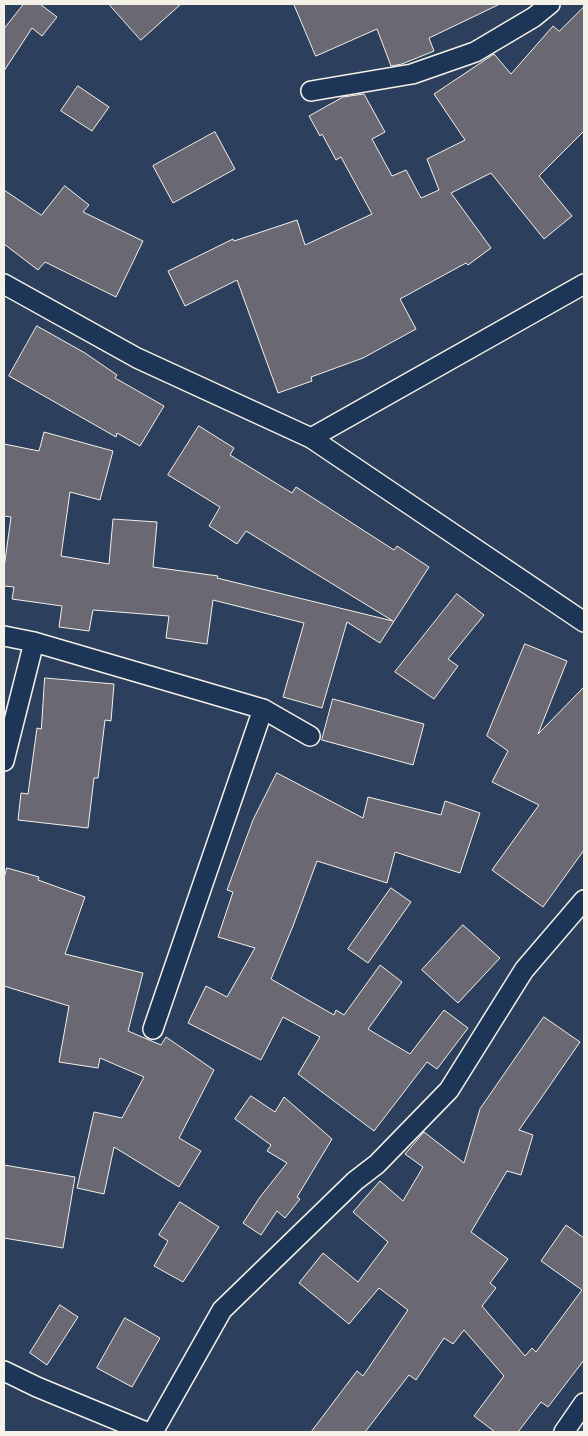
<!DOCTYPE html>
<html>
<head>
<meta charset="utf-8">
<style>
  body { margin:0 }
  #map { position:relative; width:588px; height:1436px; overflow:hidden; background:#2c3f5d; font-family:Itim,sans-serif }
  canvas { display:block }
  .frame { position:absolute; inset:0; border:5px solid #f4f1e8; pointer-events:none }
</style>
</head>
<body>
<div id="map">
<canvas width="588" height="1436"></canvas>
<div class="frame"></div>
</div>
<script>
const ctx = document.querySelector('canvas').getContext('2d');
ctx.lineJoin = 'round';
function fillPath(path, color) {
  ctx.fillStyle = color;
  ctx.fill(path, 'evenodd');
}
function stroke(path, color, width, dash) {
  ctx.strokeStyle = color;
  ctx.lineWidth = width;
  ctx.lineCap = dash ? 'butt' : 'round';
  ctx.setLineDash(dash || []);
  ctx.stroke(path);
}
const building = new Path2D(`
  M24 4H40L57 17 42 36 32 28 4 71V29Z
  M109 4H181L141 40Z
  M294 4H500L429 38 434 51 402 64 391 66 377 29 316 56Z
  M584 7V131L539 176 572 216 544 239 491 173 451 193 491 248 468 265 466 263 400 299 416 329 363 358 311 377 312 381 278 393 237 280 185 306 168 271 233 239 234 241 297 220 305 245 372 214 341 157 336 160 322 134 320 136 309 116 343 97 364 94 385 132 372 139 392 176 406 170 421 198 439 190 427 159 465 140 434 94 494 54 511 74 553 26 559 31Z
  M78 86 109 107 92 131 61 111Z
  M215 132 235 169 173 203 153 166Z
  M65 186 89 205 83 212 143 241 116 297 45 262 38 270 4 244V190L41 215Z
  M37 326 85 353 117 375 115 378 164 406 140 446 117 433 116 437 9 376Z
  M199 426 234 448 230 455 292 493 296 487 394 550 397 546 429 567 380 643 347 622 322 708 283 697 304 623 213 600 207 644 166 638 169 616 93 610 89 631 59 627 62 606 12 599 14 587 4 586V568L11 517 4 516V444L39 451 44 432 113 451 100 500 70 492 61 556 109 564 113 519 157 522 153 567 218 576 217 578 393 621 246 531 237 544 209 526 220 507 168 475Z
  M457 594 484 615 448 659 458 666 434 699 395 672Z
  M525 644 567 661 538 734 584 687V850L543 907 492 870 539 805 492 782 508 751 487 736Z
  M45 678 114 684 111 721 105 720 98 778H94L88 828 18 820 21 793 28 794 37 728 41 729Z
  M333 699 424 724 413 765 322 740Z
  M277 773 363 818 368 797 441 815 445 801 480 813 460 873 395 852 387 883 317 861 293 926 271 979 334 1015 336 1010 344 1015 380 965 402 982 368 1029 410 1054 444 1010 468 1028 437 1069 427 1062 374 1131 298 1074 320 1037 283 1017 261 1060 188 1023 206 986 227 997 255 948 218 937 233 892 227 890 253 820Z
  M7 868 39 877 38 880 85 897 65 954 143 973 128 1031 161 1045 166 1037 214 1070 179 1138 201 1151 179 1187 114 1147 104 1194 77 1188 94 1112 122 1118 144 1077 100 1058 98 1068 59 1062 69 1006 4 986V879Z
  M391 888 411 902 368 963 348 949Z
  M463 925 500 958 458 1003 422 970Z
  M544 1017 580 1042 519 1130 533 1135 521 1175 507 1171 471 1232 508 1259 490 1283 496 1288 482 1306 525 1356 532 1348 536 1352 582 1290 541 1261 566 1225 584 1238V1360L548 1407 541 1402 518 1432H495L474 1416 504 1376 464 1330 453 1344 444 1338 416 1380 409 1375 365 1432H311L357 1371 363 1376 408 1310 379 1288 349 1324 299 1283 323 1253 358 1282 388 1242 353 1212 380 1181 403 1201 423 1167 405 1154 424 1132 464 1163 480 1109Z
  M251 1096 275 1112 284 1097 332 1139 297 1197 300 1199 285 1218 277 1211 261 1235 243 1223 260 1197 287 1163 267 1151 271 1145 235 1119Z
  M4 1165 75 1177 63 1248 4 1238Z
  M180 1202 219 1227 183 1282 154 1266 168 1241 159 1235Z
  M60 1305 78 1317 47 1365 30 1353Z
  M125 1318 160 1338 132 1387 97 1368Z`);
const street = new Path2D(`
  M311 91 412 74 475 52 534 17 550 4
  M4 284 137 358 311 438 584 622
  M311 438 584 284
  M4 636 34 642 263 709 310 736
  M4 761 34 642
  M153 1029 263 709
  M4 1371 37 1387 146 1432
  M153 1432 222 1310 355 1181 377 1164 449 1090 524 970 584 900
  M564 1432 584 1403`);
fillPath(building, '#6a6873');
stroke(building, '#f4f1e8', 1);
stroke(street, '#f4f1e8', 22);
stroke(street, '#1d3557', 19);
</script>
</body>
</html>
